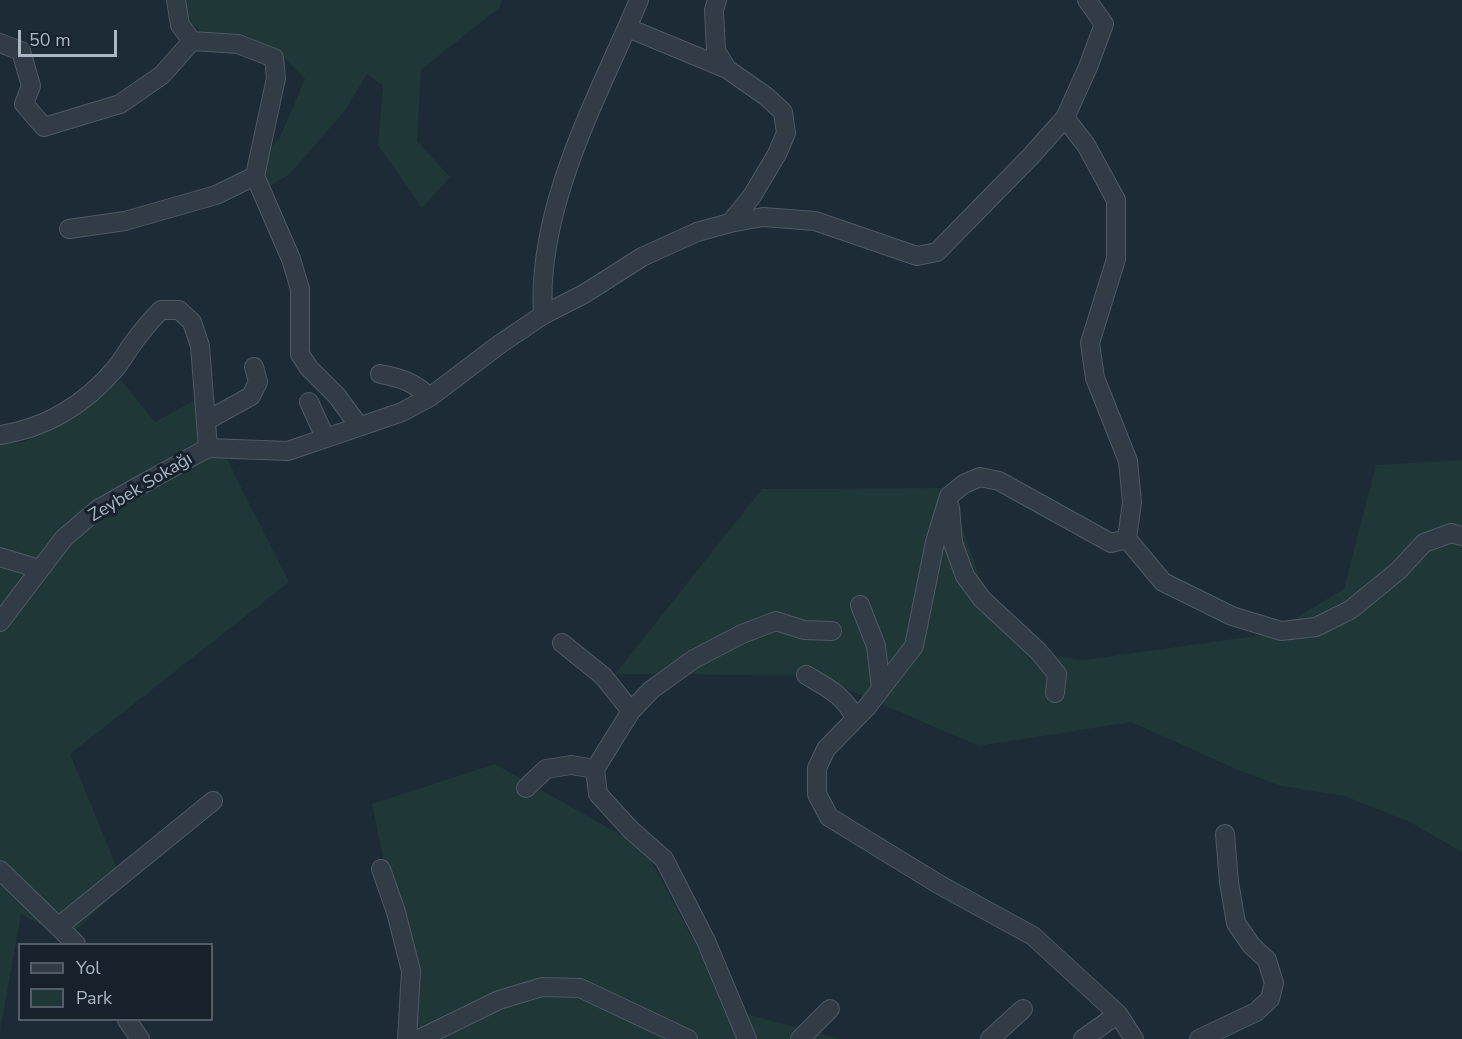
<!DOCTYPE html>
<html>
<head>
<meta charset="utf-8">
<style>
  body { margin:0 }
  #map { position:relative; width:1462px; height:1039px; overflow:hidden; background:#1d2b36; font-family:"Nunito Sans",sans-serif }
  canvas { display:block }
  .legend { position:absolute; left:18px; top:943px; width:195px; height:78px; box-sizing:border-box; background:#17212b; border:2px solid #525d68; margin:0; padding:8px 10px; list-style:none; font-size:18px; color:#aab7c4 }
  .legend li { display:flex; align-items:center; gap:12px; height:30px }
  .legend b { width:30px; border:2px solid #525d68 }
  .scale { position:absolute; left:18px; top:30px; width:99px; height:27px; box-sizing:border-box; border:3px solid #aab7c4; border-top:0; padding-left:8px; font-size:18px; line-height:21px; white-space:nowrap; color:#aab7c4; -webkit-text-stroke:4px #17212b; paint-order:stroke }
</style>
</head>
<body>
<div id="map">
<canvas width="1462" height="1039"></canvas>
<ul class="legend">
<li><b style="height:8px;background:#313c47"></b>Yol</li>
<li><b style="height:16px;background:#1f3737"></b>Park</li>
</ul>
<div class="scale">50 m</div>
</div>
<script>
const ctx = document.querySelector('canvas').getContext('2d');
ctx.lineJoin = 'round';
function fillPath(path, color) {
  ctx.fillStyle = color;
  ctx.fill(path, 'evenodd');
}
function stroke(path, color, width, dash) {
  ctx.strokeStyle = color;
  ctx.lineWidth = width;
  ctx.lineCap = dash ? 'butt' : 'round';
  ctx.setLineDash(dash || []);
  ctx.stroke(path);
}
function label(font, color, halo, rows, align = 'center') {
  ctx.font = font + ' "Nunito Sans",sans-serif';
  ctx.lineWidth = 6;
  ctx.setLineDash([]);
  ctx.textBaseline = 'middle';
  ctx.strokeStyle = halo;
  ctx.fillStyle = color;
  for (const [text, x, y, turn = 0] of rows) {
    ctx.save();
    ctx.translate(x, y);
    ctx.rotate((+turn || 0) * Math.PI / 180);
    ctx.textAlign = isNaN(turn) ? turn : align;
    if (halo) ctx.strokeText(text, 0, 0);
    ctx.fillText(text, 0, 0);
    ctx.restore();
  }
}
const green = new Path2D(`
  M175 0H502L500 7 421 70 417 141 450 177 422 208 378 145 383 86 367 74 346 109 290 174 267 188 254 168 280 137 305 79 286 59 240 53 210 42 184 15Z
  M121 380 155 422 204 395 221 447 289 582 70 754 124 885 66 939 21 914 0 1032V443L25 442Z
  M1462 460V852L1410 822 1344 796 1281 786 1238 770 1131 722 979 746 813 675 615 674 762 489 948 488 988 601 1043 655 1085 660 1269 634 1344 589 1376 465Z
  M495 764 644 848 731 1010 840 1039H396L399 1037 407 974 372 804Z`);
const minor = new Path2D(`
  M176 0 180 25 192 41 238 44 274 58 276 78 255 176 291 259 300 289V354L309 368 337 396 359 426
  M628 28 727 69
  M0 43 21 51 31 86 24 104 44 127 120 104 162 75 192 41
  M1065 118 1086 145 1116 200V259L1090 343 1095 378 1128 461 1132 502 1127 539 1111 543 999 481 980 477 964 484 949 496 935 542 914 646 867 707 826 749 817 768V794L829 817 940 885 1033 936 1118 1014 1134 1039
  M730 223 763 217 815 221 917 256 937 252 1031 156 1065 118 1088 67 1104 24 1087 0
  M69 229 125 221 216 195 255 176
  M543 315C536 207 598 97 639 0
  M380 374C402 378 413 382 430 397
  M309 402 325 437
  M206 421 251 396 258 382 254 367
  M0 435C47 428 84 405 115 369 121 362 126 353 131 346 140 333 150 321 161 310H179L192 322 200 346 208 448
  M950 507 953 543 965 576 982 599 1038 651 1057 674 1055 693
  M1127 539 1163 582 1232 616 1281 631 1316 627 1350 610 1398 571 1424 543 1451 533 1462 536
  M0 557 39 569
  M860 605 876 646 881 689
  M0 622 64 538 98 509 137 487 208 448 288 451 402 412 430 397 500 344 543 315 584 294 642 257 697 232 730 223 752 196 777 154 786 133 783 112 767 97 727 69 716 51 714 10 717 0
  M562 643 603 676 631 711
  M806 675C826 687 846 696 855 719
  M526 788 546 769 571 765 595 769
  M381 869 396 912 411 971 407 1039
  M0 870 76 944
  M58 927 213 801
  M127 1020 140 1039
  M419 1039 499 1000 542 987 580 988 688 1039
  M747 1039 706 941 664 859 631 830 598 794 595 769 631 711 651 690 694 659 742 634 776 621 804 630 832 631
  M800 1039 830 1009
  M990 1039 1023 1009
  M1083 1039 1118 1014
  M1199 1039 1256 1012 1270 999 1274 983 1267 960 1251 945 1236 923 1229 882 1225 834`);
const streetNames = [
  ["Zeybek Sokağı",141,488,-31]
];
fillPath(green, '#1f3737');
stroke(minor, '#4e5a65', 20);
stroke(minor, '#313c47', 18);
label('18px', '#aab7c4', '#17212b', streetNames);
</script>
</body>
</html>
